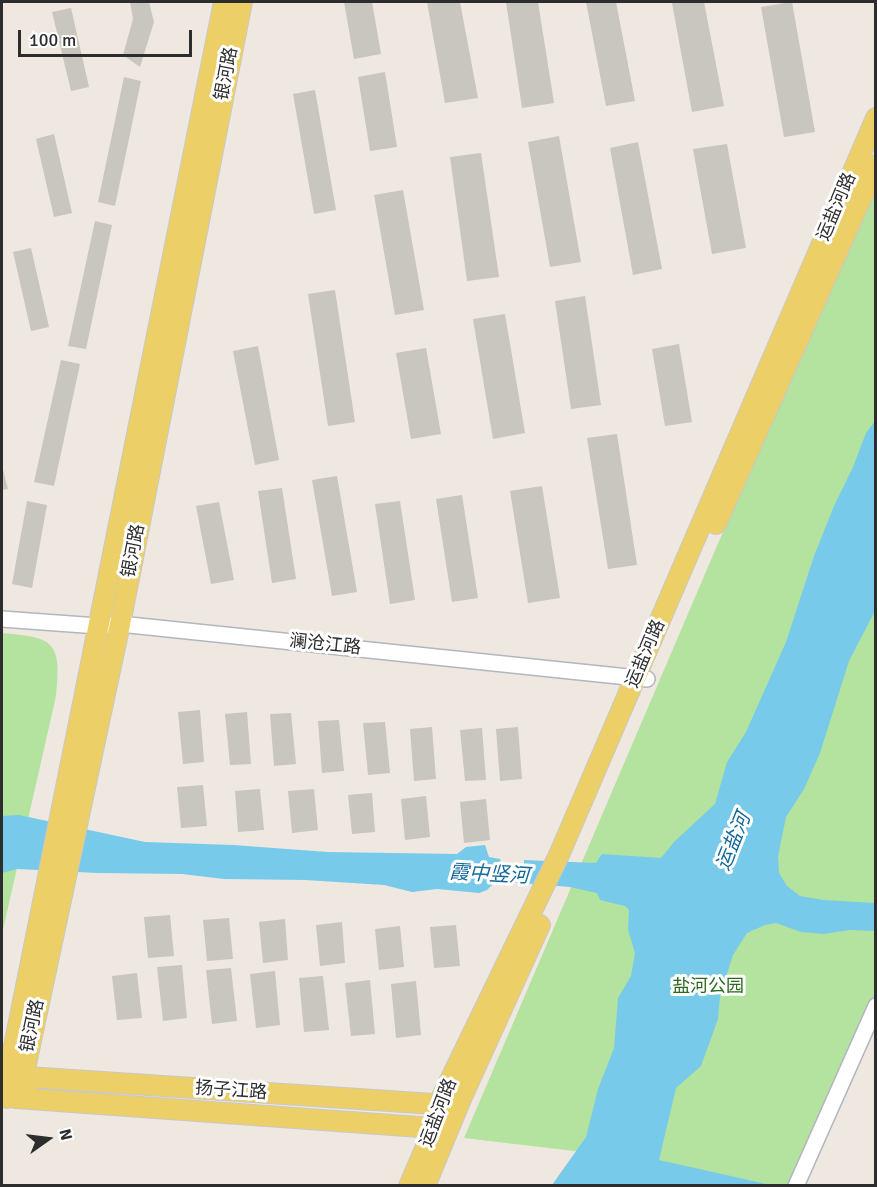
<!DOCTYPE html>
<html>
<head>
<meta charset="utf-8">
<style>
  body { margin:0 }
  #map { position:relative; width:877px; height:1187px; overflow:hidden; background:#eee8e0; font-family:Signika,sans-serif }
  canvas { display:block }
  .frame { position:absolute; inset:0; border:3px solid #2d2d2d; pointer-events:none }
  .north { position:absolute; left:18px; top:1109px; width:60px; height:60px; -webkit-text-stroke:4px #fff; paint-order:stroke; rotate:76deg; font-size:16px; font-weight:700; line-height:24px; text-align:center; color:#2d2d2d }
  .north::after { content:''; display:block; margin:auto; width:21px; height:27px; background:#2d2d2d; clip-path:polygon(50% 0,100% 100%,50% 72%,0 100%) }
  .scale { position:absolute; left:18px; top:30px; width:174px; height:27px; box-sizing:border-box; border:3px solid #2d2d2d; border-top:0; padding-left:8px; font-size:18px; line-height:21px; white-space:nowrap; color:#2d2d2d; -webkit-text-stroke:4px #fff; paint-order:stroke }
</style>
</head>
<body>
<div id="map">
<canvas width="877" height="1187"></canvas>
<div class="frame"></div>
<div class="north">N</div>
<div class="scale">100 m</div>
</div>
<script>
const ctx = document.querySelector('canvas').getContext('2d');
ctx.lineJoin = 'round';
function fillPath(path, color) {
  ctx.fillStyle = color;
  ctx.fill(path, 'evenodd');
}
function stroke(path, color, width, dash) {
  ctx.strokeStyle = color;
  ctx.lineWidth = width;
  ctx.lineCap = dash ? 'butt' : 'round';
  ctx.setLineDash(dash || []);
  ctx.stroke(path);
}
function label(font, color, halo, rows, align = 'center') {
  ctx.font = font + ' Signika,"Noto Sans SC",sans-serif';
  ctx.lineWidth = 6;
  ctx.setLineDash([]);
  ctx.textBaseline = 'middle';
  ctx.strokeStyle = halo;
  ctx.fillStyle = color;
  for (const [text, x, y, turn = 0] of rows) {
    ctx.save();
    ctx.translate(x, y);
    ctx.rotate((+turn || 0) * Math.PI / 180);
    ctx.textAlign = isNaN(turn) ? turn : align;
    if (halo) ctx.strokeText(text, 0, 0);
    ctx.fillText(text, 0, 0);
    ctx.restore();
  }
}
const green = new Path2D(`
  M875 176V1019L799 1185H771L659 1161 464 1138Z
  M2 633C54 637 62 642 56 696L2 934Z`);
const water = new Path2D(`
  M875 421V611L849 661 820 753 804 789 786 817 778 856 779 873 787 886 800 896 823 900 875 903V931L849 930 824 934 801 932 776 923 765 925 747 933 733 955 720 996 718 1019 701 1066 676 1088 659 1160 771 1185H552L586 1137 598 1089 614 1048 618 998 631 976 635 953 628 930 629 910 625 906 600 900 597 893 570 887 496 881 487 890 479 893 437 889 412 892 384 885 305 880 224 879 182 874 97 873 17 869 2 873V816L19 815 145 842 233 845 328 852 457 854 466 847 485 845 489 857 500 859 504 869H524V860L596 863 602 854 661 858 675 841 715 804 727 762 746 732 786 642 814 556 834 506 853 467 866 433Z`);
const building = new Path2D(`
  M130 2H149L154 22 140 67 123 55 133 19Z
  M344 2H372L381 54 354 59Z
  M427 2H460L478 98 445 103Z
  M506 2H538L554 103 522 108Z
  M586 2H616L635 101 606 106Z
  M682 2H704L724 106 692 112 672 3Z
  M792 2 815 132 784 137 761 7Z
  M71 8 89 87 71 91 52 12Z
  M385 72 397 147 370 151 358 77Z
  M124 77 141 81 115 206 98 202Z
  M315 90 336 210 314 214 293 94Z
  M54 134 72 213 54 217 36 139Z
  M559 136 581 262 550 267 528 142Z
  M638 142 662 269 633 275 610 148Z
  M727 144 746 248 712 254 693 149Z
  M481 153 499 277 467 281 450 157Z
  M403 190 424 310 395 315 374 195Z
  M95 221 112 225 86 349 68 346Z
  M31 248 49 327 31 331 13 252Z
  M335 290 355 422 328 426 308 294Z
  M585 296 601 405 571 409 555 301Z
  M505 314 525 433 493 439 473 319Z
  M679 344 692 422 665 426 652 349Z
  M258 346 279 460 255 465 233 351Z
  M426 348 441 434 411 439 396 353Z
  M61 360 80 364 54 486 34 482Z
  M617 434 637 565 608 569 587 438Z
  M2 466 8 489 2 490Z
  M337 476 357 592 332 596 312 480Z
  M542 486 560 598 528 603 510 491Z
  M282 488 296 579 272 583 258 491Z
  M462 495 478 598 452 602 436 499Z
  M27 501 47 505 32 588 12 584Z
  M400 501 415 600 390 604 375 504Z
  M219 502 234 580 211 584 196 506Z
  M200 710 204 762 183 764 178 712Z
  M247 712 251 764 230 765 225 714Z
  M291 713 296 764 274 766 270 714Z
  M339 720 344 771 322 773 318 721Z
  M385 722 390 773 368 775 363 723Z
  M432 727 436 779 414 781 410 729Z
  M518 727 522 779 500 781 496 729Z
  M482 728 486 780 465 781 460 730Z
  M203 785 207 826 181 828 177 787Z
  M260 789 264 830 238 832 235 791Z
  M314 789 318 830 292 833 288 791Z
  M372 793 375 832 352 834 348 795Z
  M426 796 430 837 405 840 401 799Z
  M486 799 490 840 464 843 460 802Z
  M170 915 174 956 148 958 144 917Z
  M229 918 233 959 207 961 203 920Z
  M285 919 288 960 263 963 259 922Z
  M342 922 345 963 320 966 316 925Z
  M456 925 460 966 434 968 430 927Z
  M400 926 404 967 379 970 375 929Z
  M182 965 187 1018 163 1021 157 967Z
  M231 968 237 1021 212 1024 206 970Z
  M275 971 280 1025 256 1028 250 974Z
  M137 973 142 1018 117 1020 112 976Z
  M323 976 329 1030 304 1032 299 978Z
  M370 980 375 1034 351 1036 345 983Z
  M416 981 421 1035 396 1038 391 984Z`);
const minor = new Path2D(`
  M2 619 98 626 120 624 647 679
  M796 1186 876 1006`);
const major = new Path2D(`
  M716 524 876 165
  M12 1076 434 1104 452 1100
  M7 1098 8 1076 224 2
  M16 1098 434 1128 444 1127
  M29 1098 23 1078 120 624 242 2
  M409 1186 434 1128 439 1103 559 855 876 118
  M425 1186 461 1099 540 925`);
const streetNames = [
  ["银河路",227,74,-79],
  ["运盐河路",837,207,-67],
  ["银河路",134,551,-79],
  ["澜沧江路",325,645,6],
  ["运盐河路",646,654,-67],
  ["银河路",33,1026,-78],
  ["扬子江路",231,1091,4],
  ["运盐河路",439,1113,-69]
];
const parkNames = [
  ["盐河公园",708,987]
];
const waterNames = [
  ["运盐河",734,842,-68],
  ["霞中竖河",489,875,3]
];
fillPath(green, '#b4e29f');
fillPath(water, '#78caeb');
fillPath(building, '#c9c5bf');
stroke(minor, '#b3b6bf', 18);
stroke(major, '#c8c8c8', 22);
stroke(minor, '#fff', 15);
stroke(major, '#ecd067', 20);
label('18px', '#2d2d2d', '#fff', streetNames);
label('18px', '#2c691e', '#fff', parkNames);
label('italic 20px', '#13699b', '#fff', waterNames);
</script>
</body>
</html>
